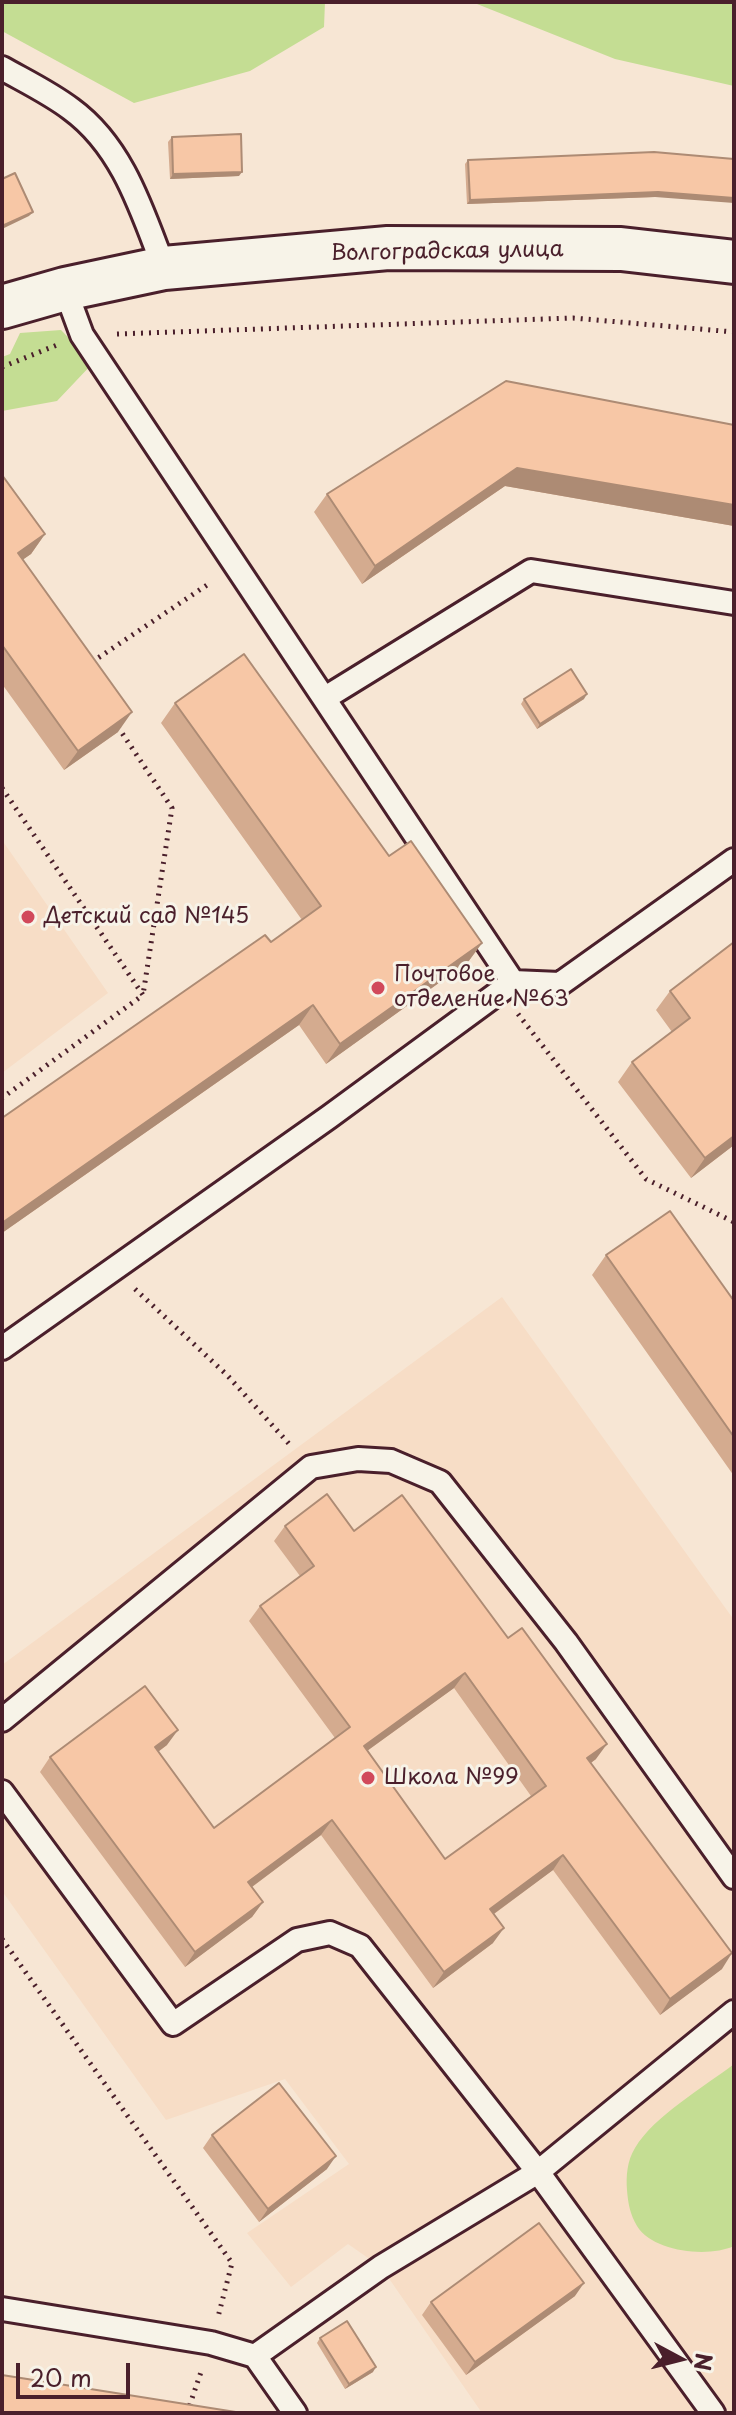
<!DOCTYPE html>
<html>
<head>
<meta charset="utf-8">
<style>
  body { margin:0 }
  #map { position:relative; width:736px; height:2415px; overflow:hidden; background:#f7e6d4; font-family:"Playpen Sans",sans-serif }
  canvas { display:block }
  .frame { position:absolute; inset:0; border:4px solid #4a1f2b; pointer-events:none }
  .north { position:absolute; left:640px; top:2319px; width:80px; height:80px; -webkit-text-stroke:6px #f7f3e8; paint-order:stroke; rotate:97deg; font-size:22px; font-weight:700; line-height:32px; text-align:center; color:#4a1f2b }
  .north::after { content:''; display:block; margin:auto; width:28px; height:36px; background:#4a1f2b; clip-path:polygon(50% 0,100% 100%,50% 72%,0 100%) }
  .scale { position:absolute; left:16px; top:2363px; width:114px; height:36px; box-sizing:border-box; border:4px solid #4a1f2b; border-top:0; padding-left:10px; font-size:24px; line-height:28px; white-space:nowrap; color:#4a1f2b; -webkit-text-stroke:6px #f7f3e8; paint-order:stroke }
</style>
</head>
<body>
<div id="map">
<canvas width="736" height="2415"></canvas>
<div class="frame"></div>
<div class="north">N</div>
<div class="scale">20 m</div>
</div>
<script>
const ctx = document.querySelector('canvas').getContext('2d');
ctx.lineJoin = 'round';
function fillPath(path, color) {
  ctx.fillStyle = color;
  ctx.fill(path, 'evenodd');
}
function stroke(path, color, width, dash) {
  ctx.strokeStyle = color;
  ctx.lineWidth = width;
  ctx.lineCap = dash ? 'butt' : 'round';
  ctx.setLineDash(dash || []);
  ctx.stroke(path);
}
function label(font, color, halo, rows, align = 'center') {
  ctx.font = font + ' "Playpen Sans",sans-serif';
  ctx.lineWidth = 6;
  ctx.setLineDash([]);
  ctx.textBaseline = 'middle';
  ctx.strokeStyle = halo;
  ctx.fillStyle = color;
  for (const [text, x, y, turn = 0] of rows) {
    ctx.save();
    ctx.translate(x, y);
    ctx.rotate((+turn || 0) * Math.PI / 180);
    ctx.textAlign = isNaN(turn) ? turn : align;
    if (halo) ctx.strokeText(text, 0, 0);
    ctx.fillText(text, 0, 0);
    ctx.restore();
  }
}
const built = new Path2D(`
  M2 840 108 993 2 1073Z
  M502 1297 734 1620V2413H482L381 2267 348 2244 291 2287 247 2233 349 2164 285 2079 166 2120 2 1891V1665Z`);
const green = new Path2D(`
  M2 2H325L324 27 250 71 134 103 2 31Z
  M472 2H734V86L615 59Z
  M61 330 93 363 57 401 2 411V357L10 354 20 333Z
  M734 2064V2246C708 2258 653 2252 637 2226 630 2214 628 2203 627 2190 626 2176 627 2161 635 2148 654 2116 704 2087 734 2064Z`);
const path = new Path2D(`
  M117 334 573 318 734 332
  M2 367 57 345
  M92 662 210 583
  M118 727 172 808 143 995
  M2 788 143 995 2 1098
  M518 1014 646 1179 734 1222
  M135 1289 227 1375 291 1446
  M2 1939 232 2263 218 2317
  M187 2413 201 2372`);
const service = new Path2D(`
  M2 68C25 81 50 93 71 109 123 147 142 211 164 268
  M65 289 82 335 513 982
  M325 698 531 571 734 603
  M2 1348 329 1117 513 982 560 984 734 860
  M2 1720 311 1467 358 1459 391 1461 440 1482 566 1642 734 1877
  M2 1792 173 2024 297 1940 330 1933 360 1946 538 2172 713 2413
  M2 2309 211 2343 255 2356 295 2413
  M255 2356 381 2267 538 2172 734 2012`);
const minor = new Path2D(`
  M2 307 65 289 164 268 388 248 621 249 734 262`);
const wall = new Path2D(`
  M172 137 239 176 170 179 168 142Z
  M468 160 655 197 467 204 465 164Z
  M734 425V526L505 486 362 584 314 512 327 494Z
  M2 475 45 534 31 554 23 559 118 732 64 770 2 684Z
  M524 699H584L537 729 521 704Z
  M175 703 389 856 482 943 468 962 326 1064 299 1025 2 1233V1118L271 942 302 920 161 723Z
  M734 942V1145L691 1178 618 1082 632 1062 672 1032 656 1010 670 991Z
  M606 1255 734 1301V1476L592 1275Z
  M285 1526 354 1531 596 1759 591 1763 722 1969 660 2015 553 1870 494 1914 493 1943 433 1988 321 1835 252 1887 263 1902 252 1917 185 1967 40 1772 50 1757 167 1745 158 1752 214 1828 335 1738 249 1621 260 1606 300 1576 274 1541ZM454 1688 531 1796 445 1859 367 1751Z
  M212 2135 327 2169 259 2222 203 2148Z
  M575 2296 466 2375 422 2315 431 2302Z
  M320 2338 373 2372 345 2389 317 2343Z`);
const shadedWall = new Path2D(`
  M242 172 239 176 170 179 173 174Z
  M658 192 734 198V203L655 197 467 204 470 200Z
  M33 212 29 216 2 229V226Z
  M517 468 734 505V526L505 486 362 584 375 566Z
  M45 534 31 554 4 573 18 553Z
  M587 694 584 699 537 729 540 724Z
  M132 712 118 732 64 770 78 751Z
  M482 943 468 962 326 1064 340 1044Z
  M313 1005 299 1025 2 1233V1223Z
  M734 1136V1145L691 1178 705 1158Z
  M465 1673 454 1688 353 1761 364 1746Z
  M178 1730 167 1745 144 1762 155 1747Z
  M607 1744 596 1759 577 1773 587 1758Z
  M332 1820 321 1835 237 1898 248 1882Z
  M563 1855 553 1870 480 1924 490 1909Z
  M263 1902 252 1917 185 1967 195 1952Z
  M504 1928 493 1943 433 1988 444 1972Z
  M732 1953 722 1969 660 2015 670 1999Z
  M336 2156 327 2169 259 2222 268 2209Z
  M584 2283 575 2296 466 2375 475 2362Z
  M376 2367 373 2372 345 2389 349 2384Z`);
const building = new Path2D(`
  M241 134 242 172 173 174 172 137Z
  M654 152 734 159V198L658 192 470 200 468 160Z
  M15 173 33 212 2 226V179Z
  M506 381 734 425V505L517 468 375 566 327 494Z
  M2 475 45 534 18 553 132 712 78 751 2 645Z
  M244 654 389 856 411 841 482 943 340 1044 313 1005 2 1223V1118L265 935 271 942 321 906 175 703Z
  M571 669 587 694 540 724 524 699Z
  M734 942V1136L705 1158 632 1062 690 1018 670 991Z
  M670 1211 734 1301V1437L606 1255Z
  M327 1494 354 1531 402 1495 508 1638 522 1628 607 1744 587 1758 732 1953 670 1999 563 1855 490 1909 504 1928 444 1972 332 1820 248 1882 263 1902 195 1952 50 1757 145 1686 178 1730 155 1747 214 1828 350 1727 260 1606 314 1566 285 1526ZM465 1673 546 1786 445 1859 364 1746Z
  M279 2083 336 2156 268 2209 212 2135Z
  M539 2223 584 2283 475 2362 431 2302Z
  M347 2321 376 2367 349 2384 320 2338Z
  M2 2375 242 2413H2Z`);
const markers = [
  [28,917,8,"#d1495b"],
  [378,988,8,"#d1495b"],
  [368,1778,8,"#d1495b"]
];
const streetNames = [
  ["Волгоградская улица",447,252,-1]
];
const poiNames = [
  ["Детский сад №145",44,917],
  ["Почтовое",394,975],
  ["отделение №63",394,1000],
  ["Школа №99",384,1778]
];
fillPath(built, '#f7ddc6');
fillPath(green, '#c4dd93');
stroke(service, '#4a1f2b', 28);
stroke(minor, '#4a1f2b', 48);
stroke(path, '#4a1f2b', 5, [2, 6]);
stroke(service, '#f7f3e8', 22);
stroke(minor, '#f7f3e8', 42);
fillPath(wall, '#d4ab8f');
fillPath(shadedWall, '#ad8b74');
fillPath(building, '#f7c7a6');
stroke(building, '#ad8b74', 2);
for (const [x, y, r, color] of markers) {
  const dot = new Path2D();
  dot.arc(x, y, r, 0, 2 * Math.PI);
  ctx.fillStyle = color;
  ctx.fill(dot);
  stroke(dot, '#f7f3e8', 3);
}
label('22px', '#4a1f2b', '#f7f3e8', streetNames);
label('22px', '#4a1f2b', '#f7f3e8', poiNames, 'left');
</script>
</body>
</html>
